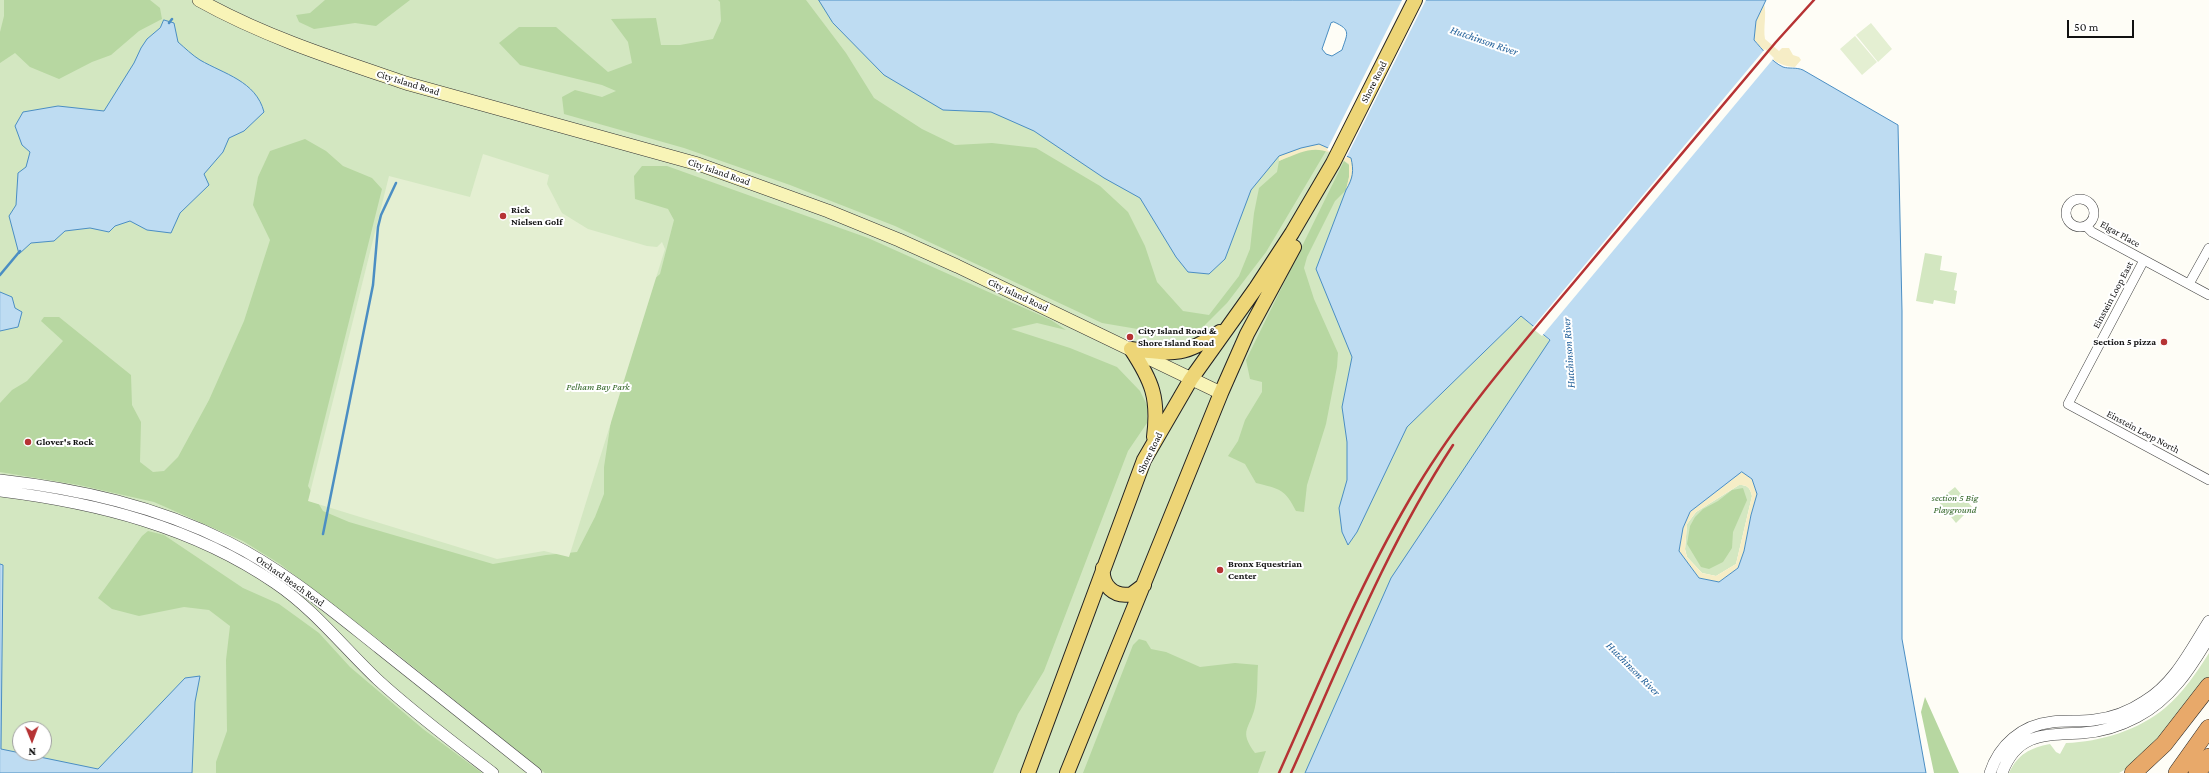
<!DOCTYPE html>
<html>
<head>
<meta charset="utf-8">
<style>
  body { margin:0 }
  #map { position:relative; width:2209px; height:773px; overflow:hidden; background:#fefdf6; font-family:"Crimson Pro",serif }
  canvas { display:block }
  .north { position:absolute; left:12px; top:721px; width:40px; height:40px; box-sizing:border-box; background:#fff; border:1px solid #a0a0a0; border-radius:50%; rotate:179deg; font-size:11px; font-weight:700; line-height:16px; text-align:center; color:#111 }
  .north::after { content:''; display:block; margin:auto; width:14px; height:18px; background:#b63334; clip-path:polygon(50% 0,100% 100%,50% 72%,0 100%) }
  .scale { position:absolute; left:2067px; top:20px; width:67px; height:18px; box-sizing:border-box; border:2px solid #111; border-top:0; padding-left:5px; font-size:12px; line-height:14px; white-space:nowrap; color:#111; -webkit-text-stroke:3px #fff; paint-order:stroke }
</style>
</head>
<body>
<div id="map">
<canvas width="2209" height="773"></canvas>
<div class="north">N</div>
<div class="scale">50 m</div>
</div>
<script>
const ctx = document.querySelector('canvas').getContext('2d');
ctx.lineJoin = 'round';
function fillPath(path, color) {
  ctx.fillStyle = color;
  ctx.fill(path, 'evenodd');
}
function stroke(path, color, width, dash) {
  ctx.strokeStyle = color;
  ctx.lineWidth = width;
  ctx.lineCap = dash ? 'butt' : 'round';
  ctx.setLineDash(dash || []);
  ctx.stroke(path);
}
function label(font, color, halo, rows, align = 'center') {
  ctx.font = font + ' "Crimson Pro",serif';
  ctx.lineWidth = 4;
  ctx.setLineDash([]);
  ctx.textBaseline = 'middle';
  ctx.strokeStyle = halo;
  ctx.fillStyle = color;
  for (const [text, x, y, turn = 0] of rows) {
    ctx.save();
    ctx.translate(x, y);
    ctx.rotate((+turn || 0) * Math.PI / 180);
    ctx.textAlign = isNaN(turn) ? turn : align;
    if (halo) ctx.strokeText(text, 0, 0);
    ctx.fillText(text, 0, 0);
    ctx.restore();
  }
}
const green = new Path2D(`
  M0 0H840L1330 19 1346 25 1349 32 1351 158 1521 316 1550 341 1652 773H0ZM1334 22C1352 30 1347 34 1342 50L1332 56 1326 54 1322 49 1331 23ZM20 729H44V753H20Z
  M1925 253 1942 256 1940 270 1957 273 1954 290 1957 291 1955 304 1934 300 1933 304 1916 301Z
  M1739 485C1747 485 1750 487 1752 496L1736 564 1716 576 1702 573 1687 557 1685 549 1687 524 1696 512Z
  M1955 487 1972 507 1956 523 1938 501Z
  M2209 653V677L2155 742 2131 766 2119 773H2009C2018 754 2030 748 2050 744L2056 752 2060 754 2066 743C2100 742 2139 730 2165 708 2183 693 2197 672 2209 653Z`);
const forest = new Path2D(`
  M4 0H150L160 8 162 19 139 31 111 55 92 62 59 79 30 67 15 53 0 63V32L4 16Z
  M325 0H410L376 26 355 23 314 29 299 22 296 15 310 13Z
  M718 0H806L846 53 874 98 922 129 955 145 992 143 1036 148 1100 186 1128 212 1145 246 1157 282 1183 311 1209 315 1239 276 1250 249 1254 213 1259 188 1277 172 1279 161C1293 155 1311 144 1326 151L1266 252 1227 303 1203 327 1173 335 1102 323 895 226 790 185 684 148 564 114 562 97 575 90 602 97 616 91 602 85 520 65 499 43 519 27H556L608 72 632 63 628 42 611 19 656 18 661 45H680L713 39 721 21 720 2Z
  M305 139 326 151 343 166 372 178 382 189 308 486 323 511 349 522 493 564 546 555 577 552 595 517 604 494V467L615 394 641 291 660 274 674 220 668 209 635 199 634 176 642 166H667L868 238 1051 320 1066 330 1037 323 1011 329 1070 348 1117 367 1140 391 1147 405V423L1128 451 1044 671 1018 714 993 773H545L391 649 280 564 243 541 154 502 79 485 0 472V403L12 390 27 381 63 341 41 321 44 317H59L131 375 132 405 141 422 140 462 153 472 164 471 178 457 209 400 244 321 270 240 253 205 258 177 270 151Z
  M1344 161 1349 165V177L1346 190 1335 201 1307 257 1304 268 1314 299 1338 353 1337 367 1326 424 1307 485 1304 512 1296 511C1285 489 1280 489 1256 483L1245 464 1228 456 1238 441 1245 420 1262 392V382L1250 379 1246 360Z
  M1743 488 1747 500 1733 532 1732 548 1723 562 1709 569 1701 567 1687 544 1690 526 1695 517 1703 509 1718 501 1732 490Z
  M148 531 164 535 243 588 279 604 319 633 350 667 423 729 482 773H216V762L227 731 226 660 230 626 209 610 184 607 139 616 112 609 98 598 142 536Z
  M1139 639 1146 641 1151 649 1166 652 1200 667 1235 663 1258 665C1257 679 1258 694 1255 707 1250 729 1238 730 1255 753L1266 751 1258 773H1083L1133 645Z
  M1925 697 1959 773H1934L1921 712Z`);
const sand = new Path2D(`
  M1764 3C1767 15 1763 27 1765 39L1779 51 1782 48H1789L1793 55 1799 57 1801 60 1795 67C1776 67 1766 53 1754 40L1756 21Z
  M1319 144 1351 158 1354 171 1346 190 1349 177V164C1319 143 1311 148 1279 161V156L1301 148Z
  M1742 472 1752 479 1757 494 1751 515 1744 551 1738 568 1719 582 1699 578 1679 551 1683 528 1690 512ZM1739 485C1747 485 1750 487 1752 496L1736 564 1716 576 1702 573 1687 557 1685 550 1687 524 1696 512Z`);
const pitch = new Path2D(`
  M1871 23 1892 49 1878 62 1856 35Z
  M1855 36 1877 62 1862 75 1840 49Z
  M483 154 549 175 547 184 562 213 588 229 647 246 657 247 662 242 665 249 569 557 544 551 497 559 308 501 389 176 470 197Z`);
const water = new Path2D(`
  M819 0H1766L1756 21 1754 40C1762 49 1772 62 1783 67 1789 69 1796 67 1803 70L1898 125 1902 311V639L1926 773H1305L1391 578 1550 340 1521 316 1407 427 1357 532 1348 545 1342 532 1339 508 1347 480V442L1342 407 1352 357 1316 269 1346 190C1353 178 1354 171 1351 158L1319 144 1301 148 1279 156 1251 190 1225 259 1209 274 1188 272 1176 257 1140 198 1104 178 1034 131 991 112 943 110 884 75 833 23ZM1334 22C1352 30 1347 34 1342 50L1332 56 1326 54 1322 49 1331 23ZM1742 472 1752 479 1757 494 1751 515 1744 551 1738 568 1719 582 1699 578 1679 551 1683 528 1690 512Z
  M164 20 174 23 178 42C185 48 192 55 200 60 224 74 256 81 264 112L244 131 229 138 223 152 204 174 209 185 180 213 171 233 147 230 130 221 115 226 109 232 90 228 65 231 54 241 31 243 19 254 9 216 16 205 18 173 26 167 30 152 22 145 15 126 23 112 58 106 104 111 134 63 141 48 147 39 160 28Z
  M0 292 12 297 15 308 22 312 18 327 0 331Z
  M0 564 3 565 1 749 98 769 185 678 200 676 195 702 192 773H0Z`);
const pier = new Path2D(`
  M1402 0H1426L1346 158 1327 150Z
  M1765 49 1774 58 1542 336 1532 328Z`);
const stream = new Path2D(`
  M169 23 172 19
  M0 275 20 251
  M323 534 373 285 378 227 381 215 396 183`);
const minor = new Path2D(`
  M2066 213a14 14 0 1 1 28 0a14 14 0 1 1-28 0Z
  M2086 226 2092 232 2209 295
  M2144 260 2068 404 2209 480
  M2189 284 2209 248`);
const tertiary = new Path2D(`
  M0 480C80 489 156 506 228 542 284 570 331 610 379 648 431 690 484 731 536 773
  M0 491C97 503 193 527 275 583 315 610 343 647 378 680 414 713 454 743 493 773
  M1990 773C1999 745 2022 725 2052 722 2066 720 2080 722 2094 720 2112 718 2130 711 2145 701 2175 683 2191 649 2209 621
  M2002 773C2017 732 2046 735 2082 733 2101 732 2120 726 2137 717 2171 699 2190 669 2209 637`);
const secondary = new Path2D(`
  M199 0C265 37 338 60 409 84L698 164 828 211 899 240 957 266 1221 393`);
const primary = new Path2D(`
  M1131 349C1174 354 1183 357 1220 332
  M1131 349C1152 381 1159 398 1154 437
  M1103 568C1101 585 1114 598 1132 594L1144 585
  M1028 773 1144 460 1191 379 1256 288 1292 233 1333 163 1415 0
  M1067 773 1221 393 1247 334 1294 247`);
const motorway = new Path2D(`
  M2133 773 2164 744 2209 686
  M2177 773 2209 728
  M2197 773 2209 757`);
const rail = new Path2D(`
  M1279 773C1322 677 1362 578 1417 487 1463 411 1523 343 1580 275 1645 197 1710 120 1776 42L1814 0
  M1291 773C1341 662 1386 547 1453 445`);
const markers = [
  [503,216,4,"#b63334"],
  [1130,337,4,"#b63334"],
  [2164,342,4,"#b63334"],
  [28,442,4,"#b63334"],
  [1220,570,4,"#b63334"]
];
const streetNames = [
  ["Shore Road",1374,82,-63],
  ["City Island Road",408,83,17],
  ["City Island Road",719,172,19],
  ["Elgar Place",2120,234,29],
  ["City Island Road",1018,295,25],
  ["Einstein Loop East",2113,295,-62],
  ["Einstein Loop North",2143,432,28],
  ["Shore Road",1150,453,-64],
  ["Orchard Beach Road",290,581,35]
];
const poiNames = [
  ["Rick",511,210],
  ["Nielsen Golf",511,222],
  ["City Island Road &",1138,331],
  ["Shore Island Road",1138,343],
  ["Section 5 pizza",2156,342,"right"],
  ["Glover's Rock",36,442],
  ["Bronx Equestrian",1228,564],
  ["Center",1228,576]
];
const parkNames = [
  ["Pelham Bay Park",598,387],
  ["section 5 Big",1955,498],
  ["Playground",1955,510]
];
const waterNames = [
  ["Hutchinson River",1484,41,19],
  ["Hutchinson River",1569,353,-94],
  ["Hutchinson River",1633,669,45]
];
fillPath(green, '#d3e7c1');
fillPath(forest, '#b7d7a1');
fillPath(sand, '#f6edc6');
fillPath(pitch, '#e4efd2');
fillPath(water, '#bedcf2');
stroke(water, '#4b8ec3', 1);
fillPath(pier, '#fefdf6');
stroke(stream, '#4b8ec3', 2.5);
stroke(minor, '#444', 10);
stroke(tertiary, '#444', 12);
stroke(secondary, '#333', 14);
stroke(primary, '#222', 16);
stroke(motorway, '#222', 18);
stroke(minor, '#fff', 9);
stroke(tertiary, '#fff', 11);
stroke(secondary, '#f8f4b7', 13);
stroke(primary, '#edd577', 14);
stroke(motorway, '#e8a96a', 17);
stroke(rail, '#b63334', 2.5);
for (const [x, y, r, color] of markers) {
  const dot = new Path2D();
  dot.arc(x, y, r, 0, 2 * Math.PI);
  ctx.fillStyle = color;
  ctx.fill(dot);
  stroke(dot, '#fff', 1.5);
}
label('10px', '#111', '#fff', streetNames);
label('bold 10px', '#111', '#fff', poiNames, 'left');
label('italic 10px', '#306425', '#fff', parkNames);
label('italic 11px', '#23619a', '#fff', waterNames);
</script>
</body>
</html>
